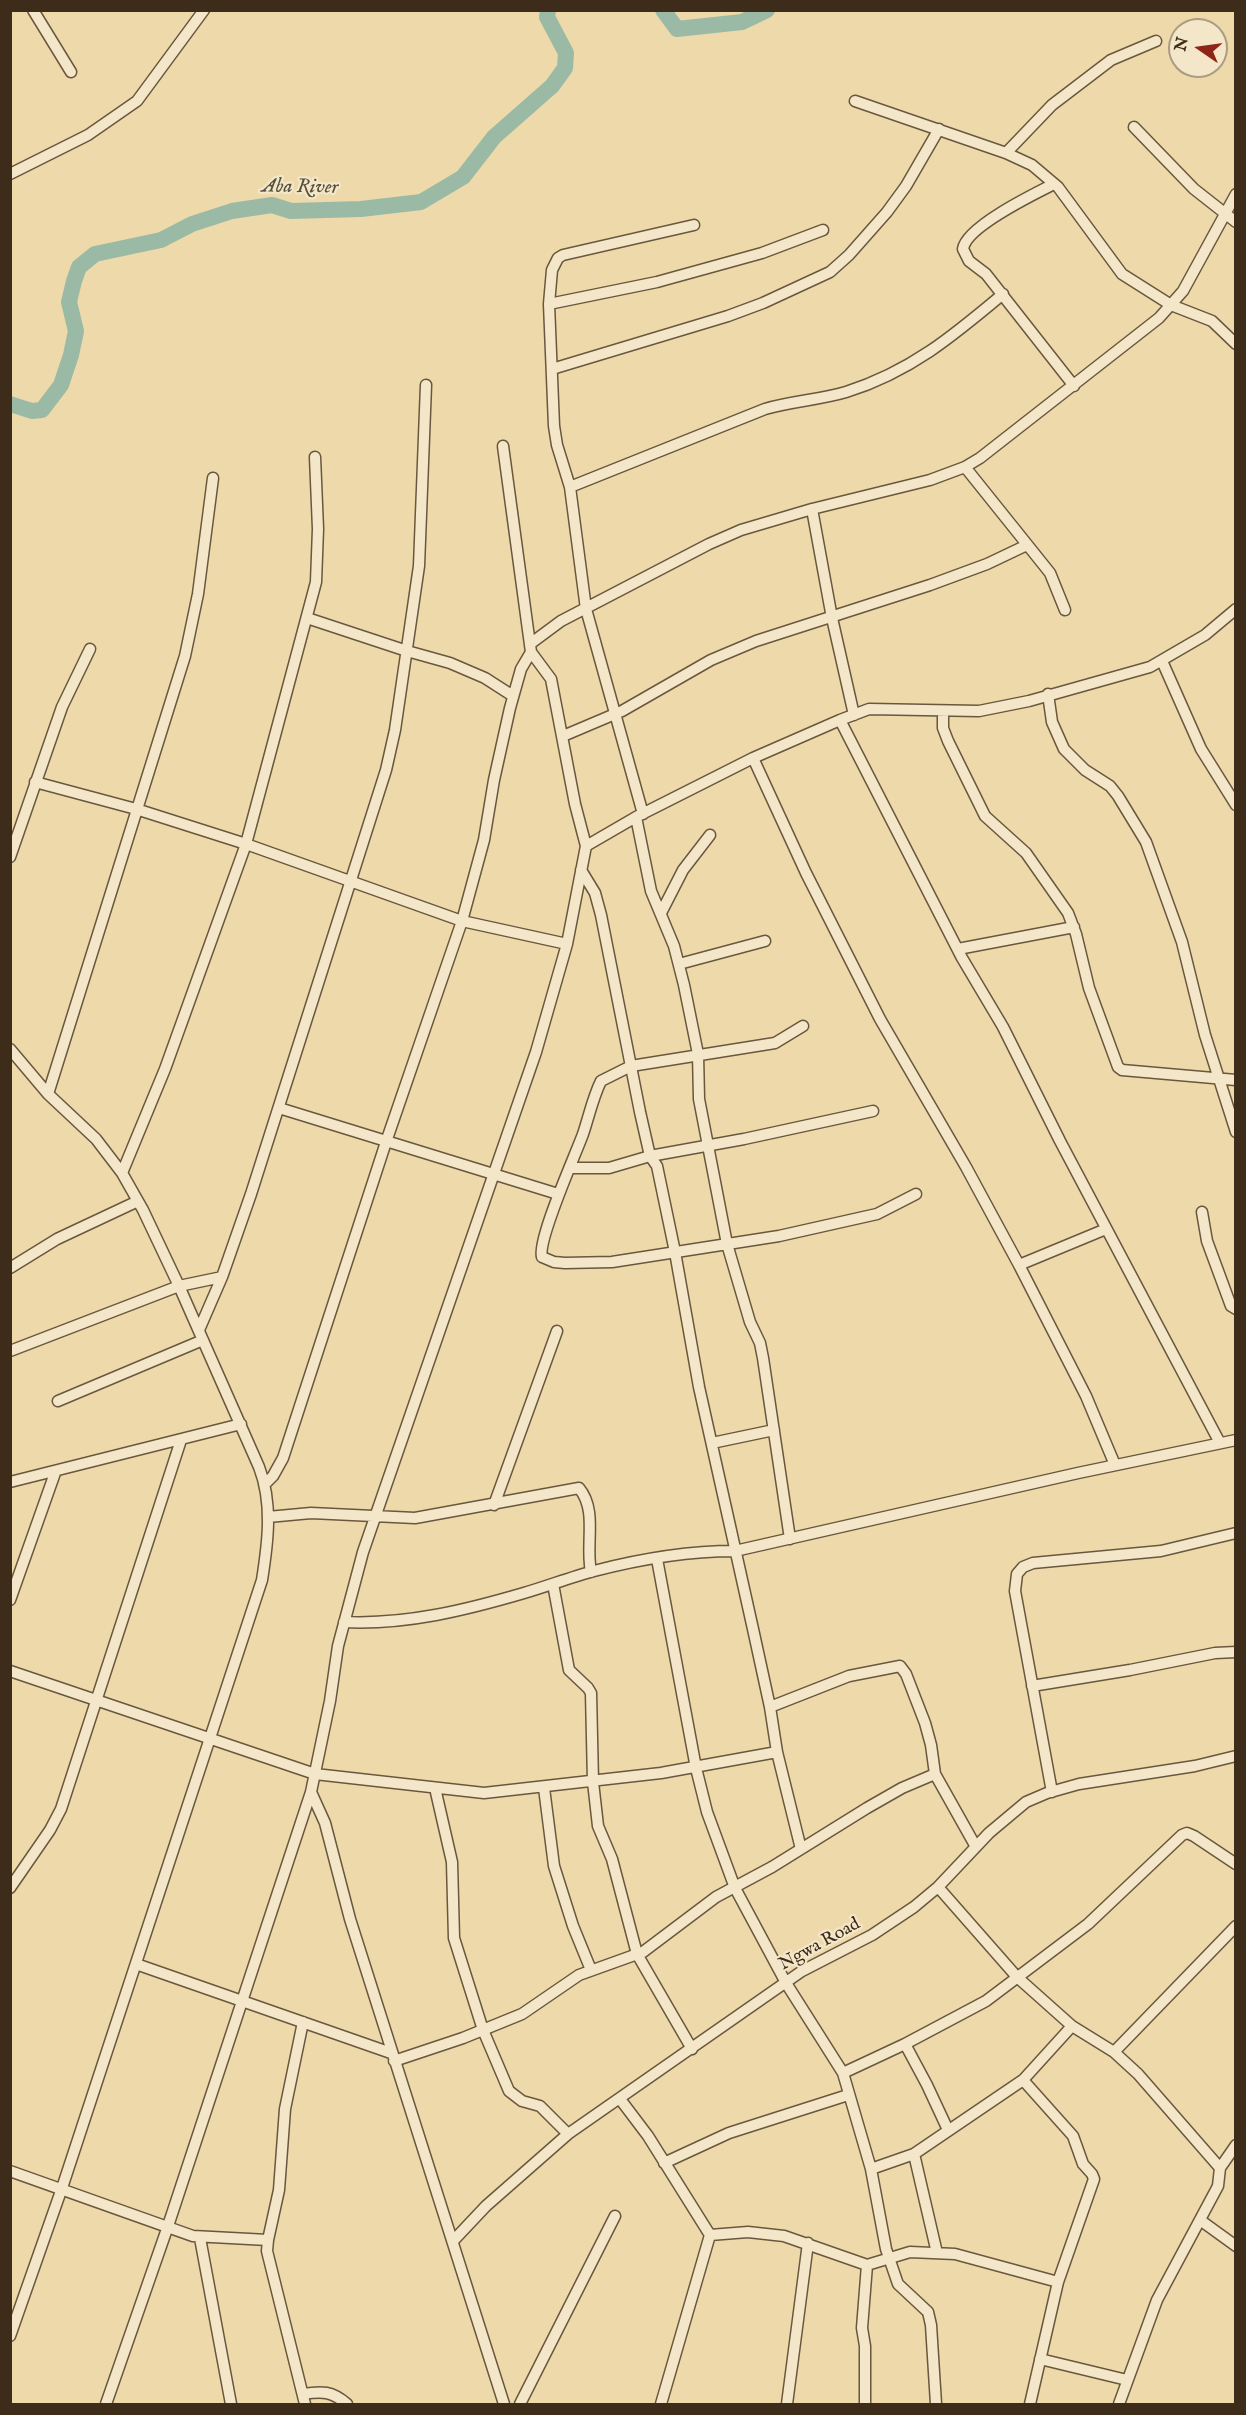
<!DOCTYPE html>
<html>
<head>
<meta charset="utf-8">
<style>
  body { margin:0 }
  #map { position:relative; width:1246px; height:2415px; overflow:hidden; background:#eed9aa; font-family:"IM FELL English",serif }
  canvas { display:block }
  .frame { position:absolute; inset:0; border:12px solid #3d2c1a; pointer-events:none }
  .north { position:absolute; left:1168px; top:18px; width:60px; height:60px; box-sizing:border-box; background:#f4e6c8; border:2px solid #ab9c82; border-radius:50%; rotate:283deg; font-size:16px; font-weight:700; line-height:24px; text-align:center; color:#3d2c1a }
  .north::after { content:''; display:block; margin:auto; width:21px; height:27px; background:#8f2418; clip-path:polygon(50% 0,100% 100%,50% 72%,0 100%) }
</style>
</head>
<body>
<div id="map">
<canvas width="1246" height="2415"></canvas>
<div class="frame"></div>
<div class="north">N</div>
</div>
<script>
const ctx = document.querySelector('canvas').getContext('2d');
ctx.lineJoin = 'round';
function stroke(path, color, width, dash) {
  ctx.strokeStyle = color;
  ctx.lineWidth = width;
  ctx.lineCap = dash ? 'butt' : 'round';
  ctx.setLineDash(dash || []);
  ctx.stroke(path);
}
function label(font, color, halo, rows, align = 'center') {
  ctx.font = font + ' "IM FELL English",serif';
  ctx.lineWidth = 4.5;
  ctx.setLineDash([]);
  ctx.textBaseline = 'middle';
  ctx.strokeStyle = halo;
  ctx.fillStyle = color;
  for (const [text, x, y, turn = 0] of rows) {
    ctx.save();
    ctx.translate(x, y);
    ctx.rotate((+turn || 0) * Math.PI / 180);
    ctx.textAlign = isNaN(turn) ? turn : align;
    if (halo) ctx.strokeText(text, 0, 0);
    ctx.fillText(text, 0, 0);
    ctx.restore();
  }
}
const river = new Path2D(`
  M663 10 677 29 742 22 767 10
  M10 404 32 411 42 410 61 385 71 355 76 331 69 302 74 281 79 267 95 254 161 240 192 224 232 211 272 205 291 211 361 209 421 202 463 177 494 137 552 86 565 68 566 53 547 17 548 10`);
const street = new Path2D(`
  M33 10 71 72
  M855 101 1006 153 1032 165 1058 187 1122 274 1171 305 1212 321 1236 344
  M1134 127 1194 189 1236 222
  M1006 153 1052 105 1111 60 1156 41
  M10 174 88 135 137 101 204 10
  M1054 184C1034 194 966 227 963 249L969 261 986 274 1074 386
  M549 304 657 282 762 253 823 230
  M552 369 728 316 763 303 830 272 849 255 887 212 906 186 939 129
  M965 467 1050 573 1065 610
  M570 487 765 409C792 401 819 400 846 392 910 372 953 336 1003 294
  M812 509 832 618 854 715
  M307 618 407 651 450 663 485 678 513 696
  M530 644 561 621 709 544 741 530 812 509 930 480 965 467 980 458 1159 318 1183 291 1236 194
  M1162 661 1201 749 1236 805
  M1048 694 1052 722 1064 749 1085 770 1110 786 1118 796 1146 842 1182 942 1205 1035 1236 1132
  M943 712V728L948 741 985 816 1026 853 1068 913 1076 934 1089 988 1118 1067 1122 1070 1236 1080
  M840 720 962 958 1003 1027 1060 1141 1220 1443
  M563 736 622 711 711 660 756 641 930 585 987 564 1027 545
  M753 758 806 873 880 1019 966 1167 1019 1265 1086 1396 1115 1465
  M35 782 136 809 246 844 462 921 567 944
  M643 814 586 609 570 487 557 445 554 426 549 304 552 270 558 258 563 255 694 225
  M636 817 651 891 674 946 684 985 698 1054 699 1099 727 1244 750 1322 760 1343 763 1358 790 1539
  M586 846 636 817 753 758 840 720 869 709 979 711 1029 701 1150 667 1205 635 1236 609
  M10 857 62 707 90 649
  M581 870 595 893 601 915 640 1112 650 1156 657 1166 675 1252 699 1387 753 1629 770 1707 777 1752 801 1849
  M661 913 683 870 710 835
  M958 949 1074 927
  M679 964 765 941
  M803 1026 775 1043 631 1066 601 1081C593 1097 589 1116 583 1134 575 1156 537 1240 542 1257L554 1262 565 1263 612 1262 779 1236 877 1214 916 1194
  M10 1049 48 1094 96 1139 122 1173 143 1210 179 1286 259 1467C273 1503 268 1542 262 1580L62 2188 10 2336
  M48 1094 185 656 198 594 213 478
  M279 1108 558 1194
  M570 1168H609L650 1156 744 1139 873 1111
  M122 1173 165 1069 246 844 316 582 318 529 315 457
  M1202 1212 1207 1241 1231 1306 1236 1309
  M1019 1265 1106 1229
  M10 1268 57 1239 138 1201
  M199 1330 222 1277 251 1194 386 770 395 730 419 566 426 385
  M10 1351 179 1286 222 1277
  M58 1401 203 1340
  M712 1443 774 1430
  M10 1482 241 1424
  M265 1484 273 1476 283 1458 386 1142 462 921 484 840 494 780 510 708 521 669 531 652 503 446
  M494 1505 557 1331
  M268 1517 311 1513 415 1518 579 1488C598 1511 585 1544 591 1572
  M657 1559 696 1768 707 1812 735 1888 786 1983 843 2073 871 2169 886 2249 898 2284 928 2312 931 2325 936 2404
  M553 1584 569 1670 588 1688 591 1693 593 1782 598 1826 612 1859 637 1954 692 2049
  M10 1600 55 1473
  M344 1622C406 1625 466 1610 524 1593 548 1586 571 1577 594 1571 640 1559 688 1551 735 1551L1078 1473 1236 1440
  M10 1671 315 1774 484 1793 661 1773 777 1752
  M1032 1686 1130 1670 1215 1653 1236 1652
  M770 1707 849 1676 900 1666 906 1674 925 1723 931 1745 935 1774 976 1847
  M435 1788 452 1862 454 1938 483 2030 509 2091 522 2101 540 2106 568 2134
  M544 1788 554 1866 573 1926 591 1970
  M311 1792 325 1823 350 1919 504 2404
  M1052 1792 1015 1591 1017 1574 1023 1567 1033 1563 1161 1551 1236 1533
  M938 1887 1017 1977 1072 2026 1114 2052 1138 2074 1220 2168
  M10 1888 50 1830 61 1809 181 1440
  M136 1964 391 2053
  M303 2022 285 2109 279 2190 268 2240 267 2251 305 2404
  M905 2044 927 2085 948 2130
  M1114 2052 1236 1926
  M394 2061 463 2038 522 2014 579 1975 643 1952 716 1897 772 1867 867 1808 902 1788 935 1774
  M843 2073 905 2044 986 2001 1088 1924 1182 1835 1187 1833 1194 1836 1236 1864
  M1023 2080 1073 2136 1083 2164 1092 2174 1094 2179 1058 2282 1030 2404
  M620 2099 648 2136 710 2235 661 2404
  M914 2154 937 2253
  M664 2163 729 2133 848 2095
  M871 2169 914 2154 1023 2080 1072 2026
  M10 2171 193 2236 268 2240
  M1200 2220 1236 2246
  M710 2235 748 2232 784 2236 867 2265 910 2252 955 2254 1058 2282
  M200 2238 231 2404
  M453 2241 486 2206 568 2134 802 1971 872 1935 914 1907 938 1887 989 1833 1026 1802 1047 1793 1079 1784 1195 1766 1236 1756
  M1040 2359 1127 2380
  M303 2394C322 2391 332 2391 347 2404
  M106 2404 168 2226 311 1792 330 1701 338 1646 363 1552 536 1052 567 944 586 846 575 804 551 679 531 652
  M520 2404 615 2216
  M787 2404 808 2243
  M865 2404V2346L862 2328 867 2265
  M1119 2404 1157 2300 1218 2186 1220 2168 1236 2145`);
const streetNames = [
  ["Ngwa Road",820,1945,-29]
];
const waterNames = [
  ["Aba River",300,188,1]
];
stroke(river, '#9abaa6', 16);
stroke(street, '#69573e', 13);
stroke(street, '#f4e6c8', 10);
label('18px', '#3d2c1a', '#f4e6c8', streetNames);
label('italic 20px', '#54503d', '#f4e6c8', waterNames);
</script>
</body>
</html>
